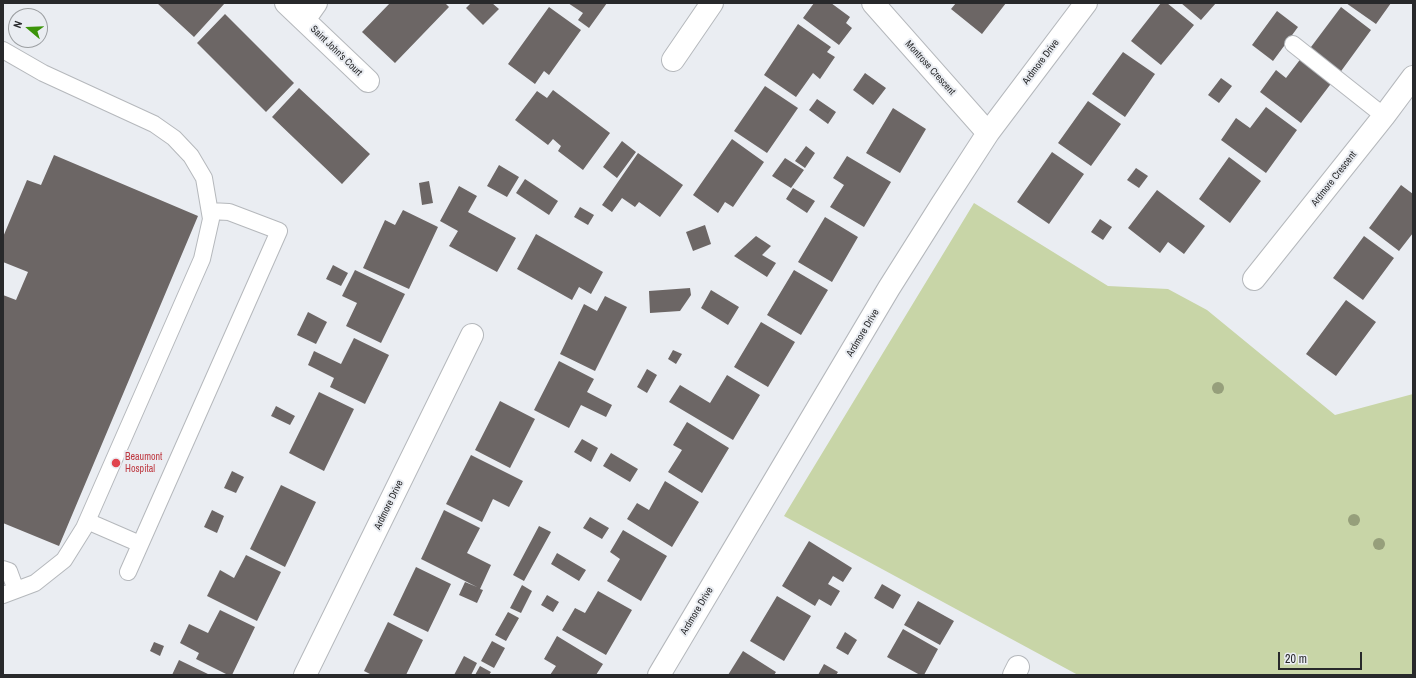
<!DOCTYPE html>
<html>
<head>
<meta charset="utf-8">
<style>
  body { margin:0 }
  #map { position:relative; width:1416px; height:678px; overflow:hidden; background:#eaedf2; font-family:"Archivo Narrow",sans-serif }
  canvas { display:block }
  .frame { position:absolute; inset:0; border:4px solid #28292b; pointer-events:none }
  .north { position:absolute; left:8px; top:8px; width:40px; height:40px; box-sizing:border-box; background:#eaedf2; border:1px solid #9c9fa2; border-radius:50%; rotate:289deg; font-size:11px; font-weight:700; line-height:16px; text-align:center; color:#28292b }
  .north::after { content:''; display:block; margin:auto; width:14px; height:18px; background:#3b9409; clip-path:polygon(50% 0,100% 100%,50% 72%,0 100%) }
  .scale { position:absolute; left:1278px; top:652px; width:84px; height:18px; box-sizing:border-box; border:2px solid #28292b; border-top:0; padding-left:5px; font-size:12px; line-height:14px; white-space:nowrap; color:#28292b; -webkit-text-stroke:3px #eaedf2; paint-order:stroke }
</style>
</head>
<body>
<div id="map">
<canvas width="1416" height="678"></canvas>
<div class="frame"></div>
<div class="north">N</div>
<div class="scale">20 m</div>
</div>
<script>
const ctx = document.querySelector('canvas').getContext('2d');
ctx.lineJoin = 'round';
function fillPath(path, color) {
  ctx.fillStyle = color;
  ctx.fill(path, 'evenodd');
}
function stroke(path, color, width, dash) {
  ctx.strokeStyle = color;
  ctx.lineWidth = width;
  ctx.lineCap = dash ? 'butt' : 'round';
  ctx.setLineDash(dash || []);
  ctx.stroke(path);
}
function label(font, color, halo, rows, align = 'center') {
  ctx.font = font + ' "Archivo Narrow",sans-serif';
  ctx.lineWidth = 4;
  ctx.setLineDash([]);
  ctx.textBaseline = 'middle';
  ctx.strokeStyle = halo;
  ctx.fillStyle = color;
  for (const [text, x, y, turn = 0] of rows) {
    ctx.save();
    ctx.translate(x, y);
    ctx.rotate((+turn || 0) * Math.PI / 180);
    ctx.textAlign = isNaN(turn) ? turn : align;
    if (halo) ctx.strokeText(text, 0, 0);
    ctx.fillText(text, 0, 0);
    ctx.restore();
  }
}
const green = new Path2D(`
  M974 203 1108 286 1168 289 1207 310 1335 415 1413 394V675H1078L784 516Z`);
const building = new Path2D(`
  M157 3H225L194 37Z
  M390 3H445L449 7 395 63 362 32Z
  M471 3H492L499 9 483 25 466 8Z
  M568 3H607L589 28 578 20 583 13Z
  M814 3H831L850 17 846 23 852 28 839 45 803 18Z
  M956 3H1006L982 34 951 9Z
  M1161 3H1167L1194 25 1161 65 1131 41Z
  M1181 3H1216L1201 20Z
  M1346 3H1391L1376 24Z
  M549 7 581 30 549 75 544 71 535 84 508 64Z
  M1341 7 1371 30 1339 74 1308 51Z
  M1277 11 1298 27 1273 61 1252 45Z
  M225 14 294 83 266 112 197 43Z
  M798 24 831 47 827 52 835 57 820 79 813 73 796 97 764 75Z
  M1123 52 1155 74 1125 117 1092 94Z
  M1302 57 1333 81 1301 123 1260 92 1276 70 1286 78Z
  M865 73 886 88 873 105 853 90Z
  M1221 78 1232 86 1219 103 1208 95Z
  M765 86 798 108 767 153 734 131Z
  M299 88 370 154 342 184 272 117Z
  M553 90 610 133 583 170 558 151 561 146 553 139 548 145 515 120 537 91 547 98Z
  M817 99 836 112 828 124 809 110Z
  M1088 101 1121 124 1091 166 1058 143Z
  M1266 107 1297 130 1266 173 1221 140 1236 118 1250 128Z
  M893 108 926 129 900 173 866 153Z
  M732 139 764 162 733 207 725 202 718 213 693 195Z
  M622 141 636 152 617 178 603 167Z
  M806 146 815 153 805 168 795 161Z
  M1052 152 1084 174 1049 224 1017 202Z
  M638 153 683 185 660 217 639 202 635 207 622 198 612 212 602 205Z
  M54 155 198 216 59 546 3 523V295L16 300 28 272 3 262V237L27 180 41 185Z
  M847 156 891 182 864 227 830 207 844 185 833 178Z
  M1229 157 1261 181 1230 223 1199 199Z
  M785 158 804 170 791 188 772 176Z
  M499 165 519 177 507 197 487 186Z
  M1136 168 1148 176 1139 188 1127 180Z
  M525 179 558 201 549 215 516 193Z
  M429 181 433 203 422 205 419 183Z
  M1401 185 1413 194V233L1399 251 1369 228Z
  M459 186 477 196 468 212 516 238 497 272 449 246 458 231 440 221Z
  M793 188 815 201 807 213 786 199Z
  M1157 190 1205 226 1184 254 1168 242 1160 253 1128 228Z
  M580 207 594 215 588 225 574 217Z
  M403 210 438 227 409 289 363 268 385 220 395 225Z
  M825 217 858 237 832 282 798 262Z
  M1100 219 1112 227 1103 240 1091 232Z
  M705 225 711 244 693 251 686 232Z
  M536 234 603 272 591 294 579 287 572 300 517 269Z
  M756 236 771 246 762 255 776 263 767 277 734 256Z
  M1364 236 1394 258 1363 300 1333 278Z
  M333 265 348 273 341 286 326 279Z
  M355 270 405 294 381 343 346 326 357 303 342 296Z
  M794 270 828 290 801 335 767 315Z
  M690 288 691 295 680 311 650 313 649 291Z
  M711 290 739 307 728 325 701 308Z
  M605 296 627 307 595 371 560 354 584 304 597 311Z
  M1346 300 1376 322 1336 376 1306 354Z
  M308 312 327 322 316 344 297 335Z
  M761 322 795 342 768 387 734 367Z
  M354 338 389 355 365 404 330 387 334 378 308 365 314 351 341 364Z
  M673 350 682 354 676 364 668 359Z
  M559 361 594 379 587 392 612 405 606 417 581 405 569 428 534 410Z
  M647 369 657 375 647 393 637 387Z
  M727 375 760 395 733 440 669 402 680 385 710 403Z
  M319 392 354 409 324 471 289 453Z
  M500 401 535 419 510 468 475 450Z
  M276 406 295 416 290 425 271 416Z
  M687 422 729 448 702 493 668 472 682 450 673 445Z
  M582 439 598 448 591 462 574 452Z
  M611 453 638 469 630 482 603 466Z
  M471 455 523 481 509 507 493 499 482 522 446 504Z
  M232 471 244 477 236 493 224 488Z
  M665 481 699 502 672 547 627 519 637 503 649 510Z
  M281 485 316 502 285 567 250 549Z
  M212 510 224 516 217 533 204 527Z
  M444 510 480 528 467 553 491 565 480 589 483 590 477 603 459 595 465 582 477 587 421 559Z
  M590 517 609 528 602 539 583 528Z
  M539 526 551 532 524 581 513 575Z
  M623 530 667 556 641 601 607 581 620 559 610 552Z
  M809 541 852 568 843 582 833 576 828 584 840 591 831 606 819 599 815 606 782 586Z
  M557 553 586 570 579 581 551 564Z
  M246 555 281 572 257 621 207 596 220 570 234 578Z
  M416 567 451 584 428 632 393 615Z
  M882 584 901 595 893 609 874 598Z
  M522 585 532 591 521 613 510 608Z
  M598 591 632 610 606 655 562 630 575 608 585 613Z
  M547 595 559 602 553 612 541 605Z
  M777 596 811 616 784 661 750 641Z
  M918 601 954 621 940 645 904 625Z
  M220 610 255 627 232 675H228L196 659 199 653 180 643 189 624 208 633Z
  M508 612 519 618 506 641 495 635Z
  M388 622 423 640 406 675H372L364 671Z
  M903 629 938 649 924 675H920L887 657Z
  M845 632 857 640 848 655 836 648Z
  M557 636 603 664 596 675H550L556 666 544 659Z
  M492 641 505 648 494 668 481 661Z
  M154 642 164 646 160 656 150 651Z
  M743 651 776 672 774 675H728Z
  M464 656 477 663 471 675H454Z
  M179 660 210 675H172Z
  M824 664 838 672 836 675H818Z
  M480 666 491 672 489 675H475Z`);
const lane = new Path2D(`
  M1293 44 1384 116
  M3 50 43 73 154 124 174 138 191 156 204 178 211 219 202 259 84 528 64 560 35 583 3 595
  M87 521 140 544
  M3 569 9 571 16 590
  M128 572 279 231 229 212 210 211`);
const street = new Path2D(`
  M286 3 368 81
  M873 3 988 133
  M304 20 316 3
  M673 60 712 3
  M1254 279 1384 116 1413 77
  M305 675 472 335
  M659 675 889 288 942 204 988 133 1086 3
  M1014 675 1018 667`);
const trees = [
  [1218,388],
  [1354,520],
  [1379,544]
];
const markers = [
  [116,463,5,"#e0444e"]
];
const streetNames = [
  ["Saint John's Court",336,51,44],
  ["Ardmore Drive",1041,62,-53],
  ["Montrose Crescent",930,68,48],
  ["Ardmore Crescent",1334,179,-52],
  ["Ardmore Drive",863,333,-59],
  ["Ardmore Drive",389,505,-64],
  ["Ardmore Drive",697,611,-59]
];
const healthNames = [
  ["Beaumont",125,457],
  ["Hospital",125,469]
];
fillPath(green, '#c8d5a7');
fillPath(building, '#6c6665');
stroke(lane, '#b5b8bc', 18);
stroke(street, '#b5b8bc', 24);
stroke(lane, '#fff', 16);
stroke(street, '#fff', 22);
ctx.fillStyle = '#969f7b';
for (const [x, y] of trees) {
  ctx.beginPath();
  ctx.arc(x, y, 6, 0, 2 * Math.PI);
  ctx.fill();
}
for (const [x, y, r, color] of markers) {
  const dot = new Path2D();
  dot.arc(x, y, r, 0, 2 * Math.PI);
  ctx.fillStyle = color;
  ctx.fill(dot);
  stroke(dot, '#eaedf2', 1.5);
}
label('10px', '#28292b', '#eaedf2', streetNames);
label('10px', '#be3a42', '#eaedf2', healthNames, 'left');
</script>
</body>
</html>
